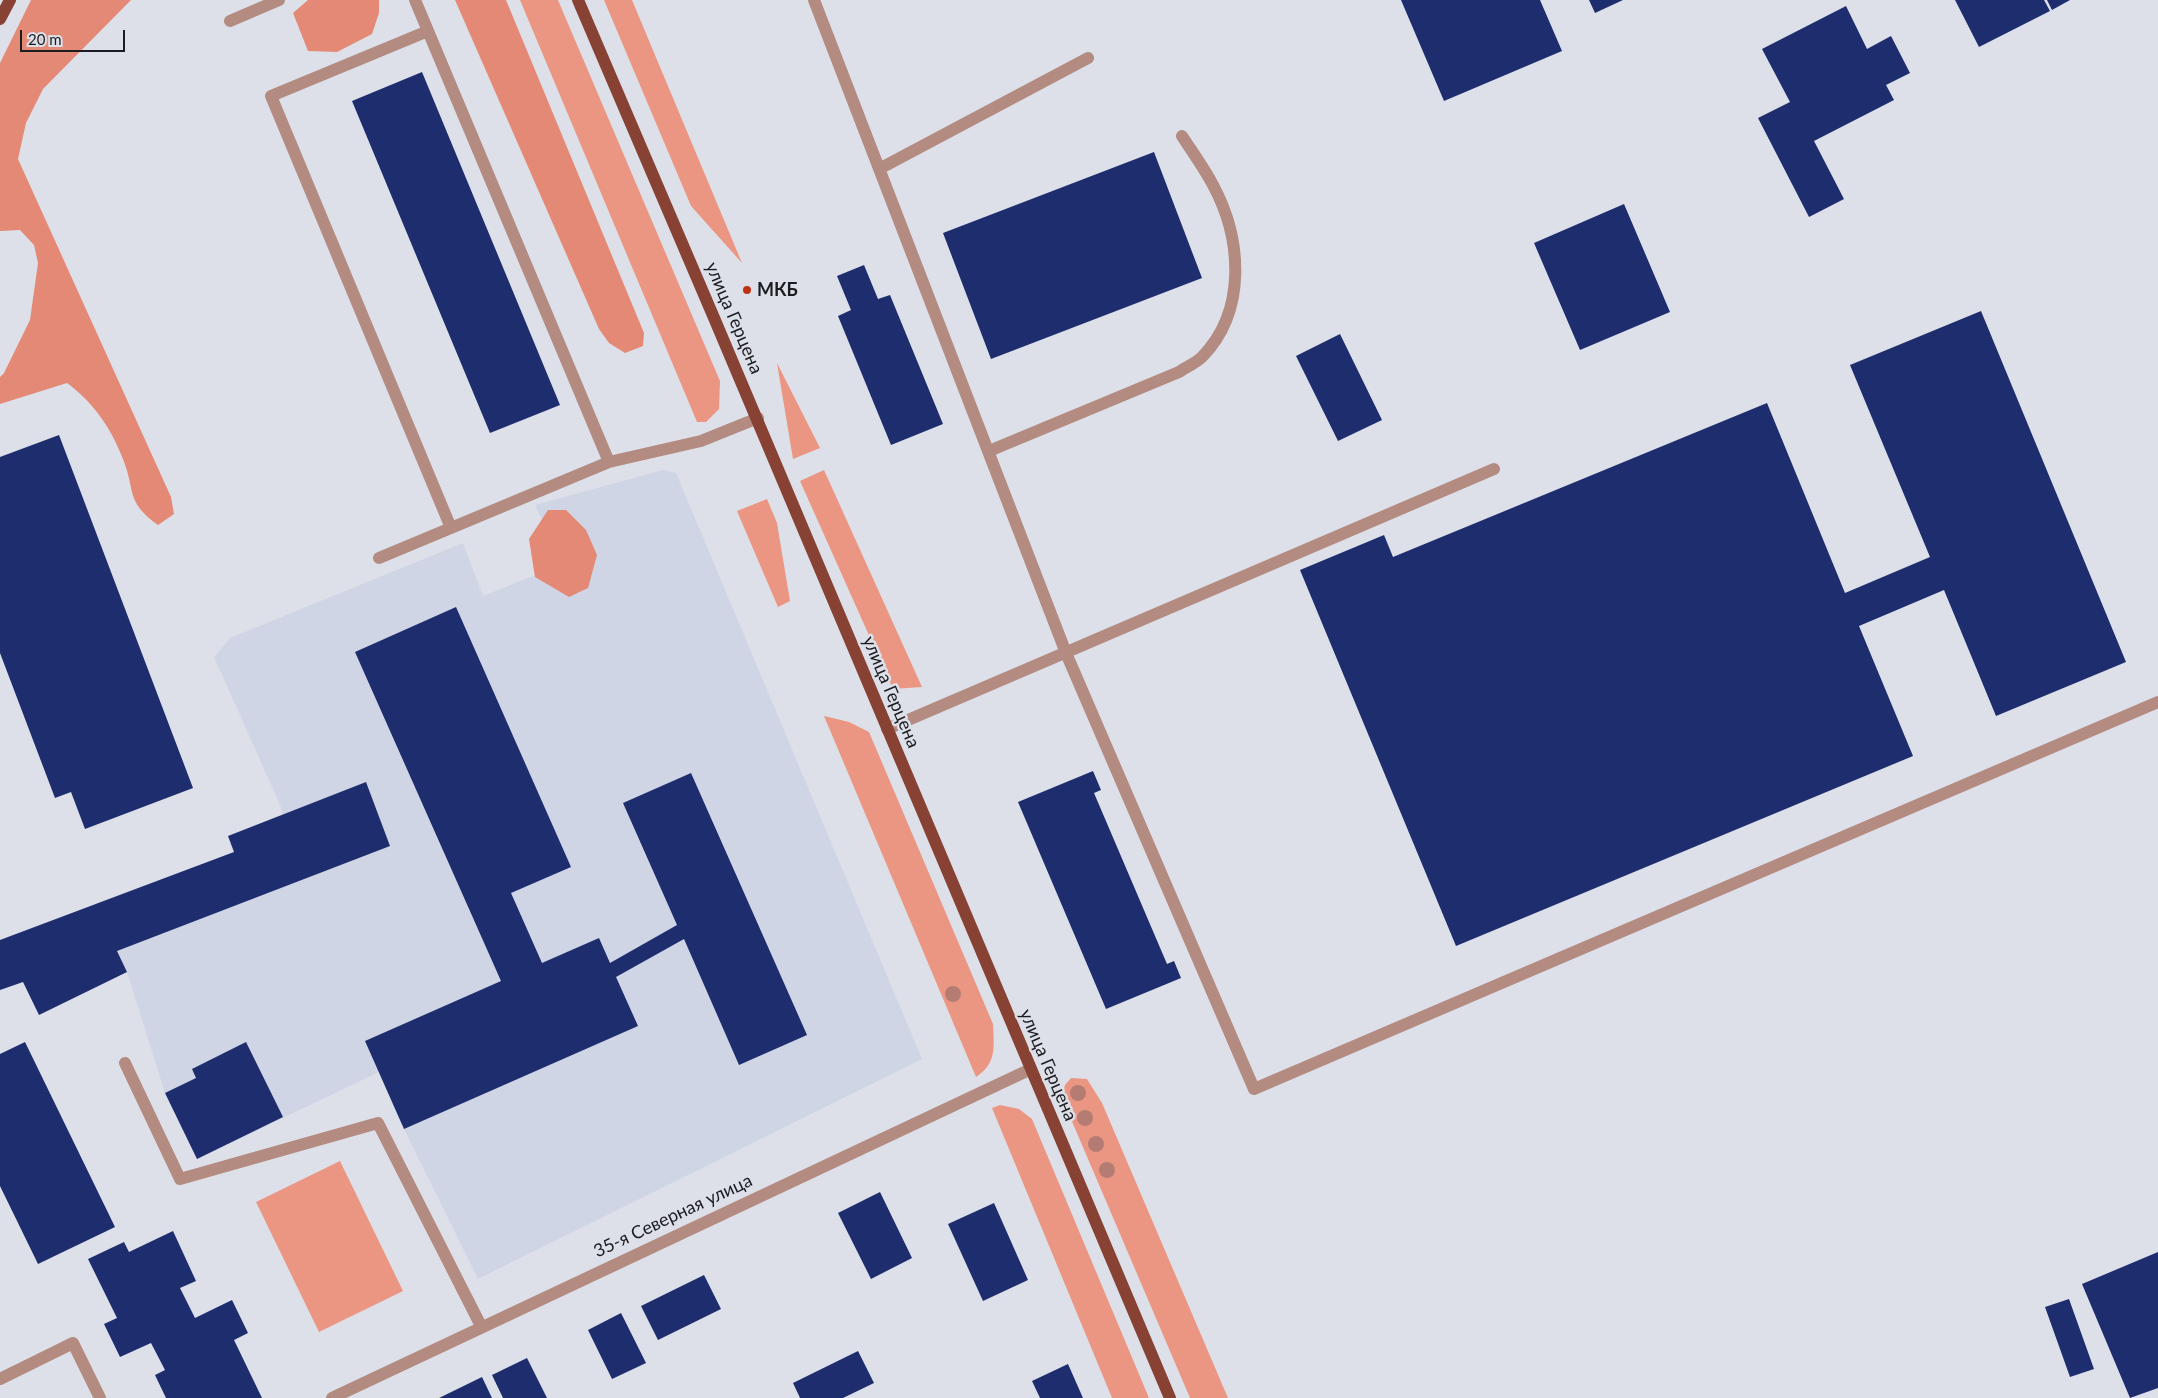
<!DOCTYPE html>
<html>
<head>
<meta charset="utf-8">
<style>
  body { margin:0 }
  #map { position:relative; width:2158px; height:1398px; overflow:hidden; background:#dde0e9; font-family:Lato,sans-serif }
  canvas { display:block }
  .scale { position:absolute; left:20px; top:30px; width:105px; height:22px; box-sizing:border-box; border:2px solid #1b1c1f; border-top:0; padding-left:6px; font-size:15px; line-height:18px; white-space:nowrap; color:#1b1c1f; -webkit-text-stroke:4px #dde0e9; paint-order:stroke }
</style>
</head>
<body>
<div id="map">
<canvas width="2158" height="1398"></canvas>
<div class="scale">20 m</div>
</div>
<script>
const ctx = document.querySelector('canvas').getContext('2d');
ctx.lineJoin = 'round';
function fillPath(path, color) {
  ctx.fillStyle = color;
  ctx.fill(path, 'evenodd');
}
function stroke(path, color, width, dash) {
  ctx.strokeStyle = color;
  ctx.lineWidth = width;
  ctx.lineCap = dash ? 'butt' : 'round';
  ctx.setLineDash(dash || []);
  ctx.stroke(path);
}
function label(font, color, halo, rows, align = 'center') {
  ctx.font = font + ' Lato,sans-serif';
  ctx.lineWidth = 5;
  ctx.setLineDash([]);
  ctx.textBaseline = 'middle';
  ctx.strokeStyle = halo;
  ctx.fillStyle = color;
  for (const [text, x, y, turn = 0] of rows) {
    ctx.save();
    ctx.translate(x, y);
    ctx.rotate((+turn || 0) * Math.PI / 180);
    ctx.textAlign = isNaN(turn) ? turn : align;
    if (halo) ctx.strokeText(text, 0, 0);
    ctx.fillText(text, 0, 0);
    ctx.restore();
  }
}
const built = new Path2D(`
  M663 470 676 473 922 1059 478 1279 404 1129 379 1072 197 1159 165 1093 127 972 95 904 234 852 228 836 282 815 281 807 214 657 230 638 463 543 483 596 563 564 535 505Z`);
const green = new Path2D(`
  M520 0H558L720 381 719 409 706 422H697Z
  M604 0H632L742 263 691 206Z
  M777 363 820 448 793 459Z
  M824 470 922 687 893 689 800 481Z
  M767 499 777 523 790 601 778 607 737 511Z
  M824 716 849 722 869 732 993 1024C994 1047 997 1063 976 1077Z
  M1071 1078 1087 1079 1102 1103 1228 1398H1190L1062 1098 1065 1085Z
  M1000 1105 1019 1109 1032 1119 1149 1398H1112L992 1108Z
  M340 1161 403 1291 319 1332 256 1202Z`);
const forest = new Path2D(`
  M31 0H131L43 89 26 123 18 159 171 497 174 514 158 525C125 501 136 492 123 459 111 428 94 403 67 383L0 404V377L4 373 30 320 38 263 34 245 20 230 0 231V63Z
  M308 0H379V13L372 34 337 52 308 51 293 13Z
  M455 0H506L644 333 643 346 625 353 609 343 599 329Z
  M548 510H566L586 530 597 555 588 588 569 597 535 577 529 539Z`);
const building = new Path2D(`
  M1401 0H1540L1562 51 1444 101Z
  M1589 0H1623L1595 13Z
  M1955 0H2044L2050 11 1979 47Z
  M2047 0H2070L2052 10Z
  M1846 6 1867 49 1891 36 1910 73 1886 85 1894 100 1814 141 1844 199 1809 217 1758 118 1790 102 1762 49Z
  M422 72 560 405 490 433 352 101Z
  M1154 152 1202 278 991 359 943 233Z
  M1624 204 1670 312 1580 350 1534 243Z
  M864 265 878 299 890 295 943 424 891 445 838 316 851 310 837 276Z
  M1981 311 2126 662 1996 716 1944 590 1859 626 1913 756 1456 946 1300 570 1384 535 1393 557 1767 403 1845 593 1930 557 1850 365Z
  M1340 334 1382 420 1338 441 1296 356Z
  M59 435 193 788 85 829 71 792 55 798 0 653V457Z
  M456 607 571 867 511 893 542 963 599 938 610 963 677 925 623 803 691 773 807 1035 739 1065 684 939 616 977 638 1026 404 1129 365 1041 501 981 355 652Z
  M1093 771 1101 790 1094 793 1167 964 1174 961 1181 978 1106 1009 1018 802Z
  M366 782 390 846 117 951 127 972 39 1015 23 982 0 990V940L234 852 228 836Z
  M25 1042 115 1227 38 1264 0 1186V1054Z
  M246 1042 283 1117 197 1159 165 1093 196 1078 192 1069Z
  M880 1192 912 1258 871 1279 838 1213Z
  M994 1203 1028 1280 983 1301 948 1224Z
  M173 1231 196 1281 180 1288 195 1318 232 1300 248 1333 234 1340 262 1398H166L155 1375 165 1370 151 1343 120 1357 104 1324 117 1318 88 1259 124 1242 129 1252Z
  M2158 1252V1388L2130 1398 2082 1284Z
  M704 1275 721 1309 658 1340 641 1306Z
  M2069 1299 2094 1369 2070 1377 2045 1307Z
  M621 1313 646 1363 612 1379 588 1330Z
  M858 1351 874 1383 843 1398H800L793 1383Z
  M527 1358 547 1398H503L492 1375Z
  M1068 1364 1083 1398H1040L1032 1381Z
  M482 1377 492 1398H439Z`);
const minor = new Path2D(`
  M415 0 609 462
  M814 0 1066 653 1254 1089 2158 702
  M230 21 279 0
  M428 31 271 96 451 528
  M879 169 1088 58
  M989 451 1179 372C1186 367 1196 363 1202 357 1247 311 1242 239 1213 185 1204 168 1193 153 1182 136
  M379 558 609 462 701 441 758 418
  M887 729 1494 469
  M125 1063 180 1179 378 1123 481 1326
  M0 1379 73 1343 100 1398
  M332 1398 1031 1069`);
const major = new Path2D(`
  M578 0C778 465 974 932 1170 1398
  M0 19 10 0`);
const trees = [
  [953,994],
  [1078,1093],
  [1085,1118],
  [1096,1144],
  [1107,1170]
];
const markers = [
  [747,290,5,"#bd3211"]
];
const poiNames = [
  ["МКБ",757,290]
];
const streetNames = [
  ["улица Герцена",734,318,67],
  ["улица Герцена",891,692,67],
  ["улица Герцена",1048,1065,67],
  ["35-я Северная улица",673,1216,-25]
];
fillPath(built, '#cfd5e4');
fillPath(green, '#eb9682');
fillPath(forest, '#e38975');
fillPath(building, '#1d2d6e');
stroke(minor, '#b38b81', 12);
stroke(major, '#874233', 12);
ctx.fillStyle = '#b47c73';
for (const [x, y] of trees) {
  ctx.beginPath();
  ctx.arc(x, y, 8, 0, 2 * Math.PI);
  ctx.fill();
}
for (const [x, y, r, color] of markers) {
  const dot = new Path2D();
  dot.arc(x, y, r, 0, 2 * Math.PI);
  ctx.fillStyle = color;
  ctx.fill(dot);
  stroke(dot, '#dde0e9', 2);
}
label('bold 18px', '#1b1c1f', '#dde0e9', poiNames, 'left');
label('18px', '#1b1c1f', '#dde0e9', streetNames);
</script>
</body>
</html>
